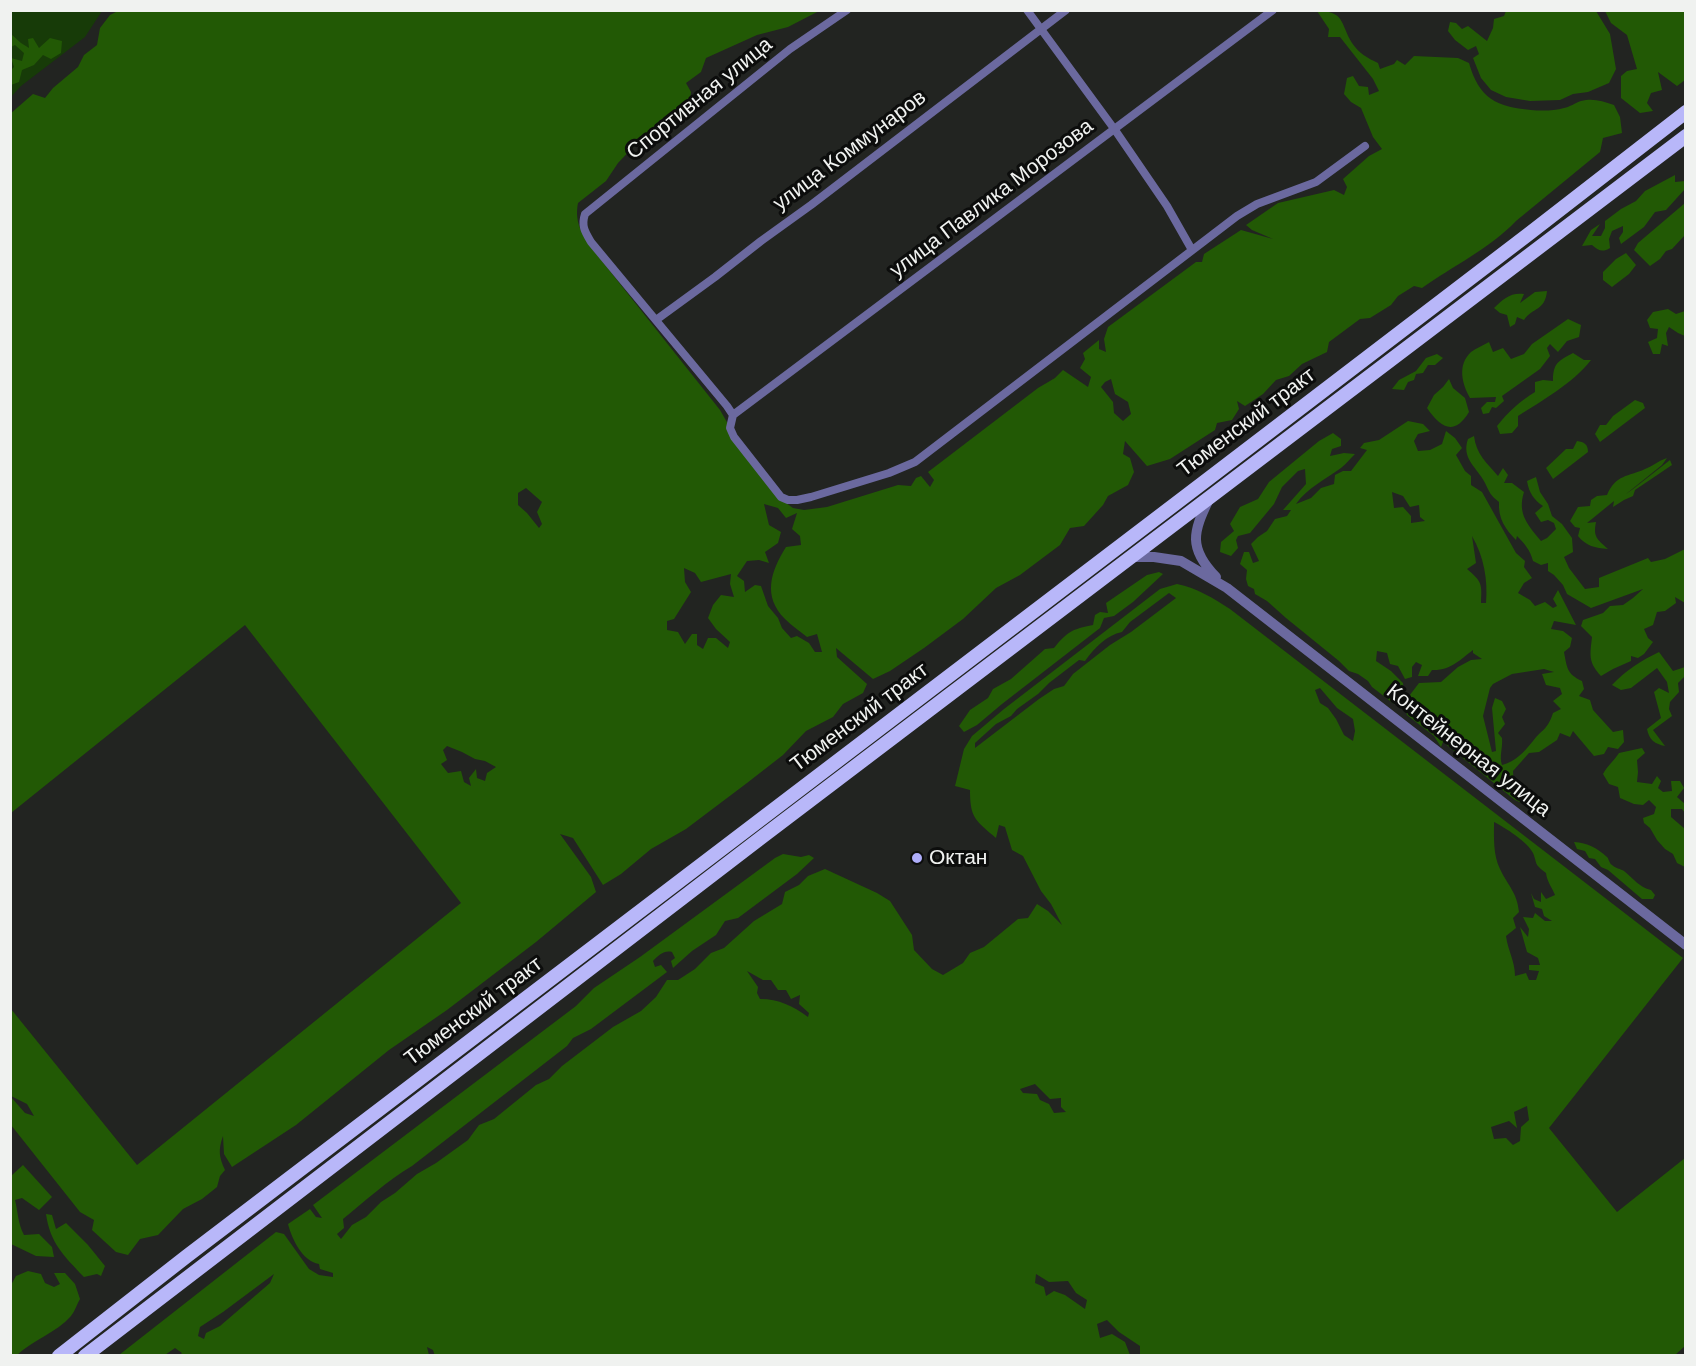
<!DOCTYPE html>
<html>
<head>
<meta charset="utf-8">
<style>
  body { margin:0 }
  #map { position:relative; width:1696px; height:1366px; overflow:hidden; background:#222421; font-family:"DM Sans",sans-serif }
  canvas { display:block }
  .frame { position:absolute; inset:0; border:12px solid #f0f2f0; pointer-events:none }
</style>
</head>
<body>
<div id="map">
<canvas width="1696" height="1366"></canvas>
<div class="frame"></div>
</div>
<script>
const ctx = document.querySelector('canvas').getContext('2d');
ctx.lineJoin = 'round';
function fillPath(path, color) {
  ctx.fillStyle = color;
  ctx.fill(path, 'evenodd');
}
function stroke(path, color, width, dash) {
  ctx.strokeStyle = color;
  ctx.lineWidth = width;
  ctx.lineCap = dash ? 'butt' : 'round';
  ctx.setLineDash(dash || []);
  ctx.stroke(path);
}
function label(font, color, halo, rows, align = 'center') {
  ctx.font = font + ' "DM Sans",sans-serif';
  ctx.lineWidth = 6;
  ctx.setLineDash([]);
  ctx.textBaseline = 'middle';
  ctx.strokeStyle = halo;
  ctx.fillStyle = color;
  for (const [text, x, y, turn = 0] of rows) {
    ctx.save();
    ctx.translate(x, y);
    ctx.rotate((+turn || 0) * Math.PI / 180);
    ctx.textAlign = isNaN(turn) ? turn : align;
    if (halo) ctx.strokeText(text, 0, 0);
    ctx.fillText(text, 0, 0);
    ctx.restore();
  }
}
const green = new Path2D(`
  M11 11H102L85 37 21 86 11 97Z`);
const forest = new Path2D(`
  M118 11H819L788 27 757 35 706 58 701 72 686 83 691 92 690 100 679 107 674 117 666 119 655 133 639 141 618 163 606 181 578 203C574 224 583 235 594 251L720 410 728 424 779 498 793 508 804 510 827 507 898 485 911 486 916 478 921 476 930 487 934 480 928 472 1038 388 1055 378 1063 370 1088 387 1091 377 1080 368 1085 359 1083 353 1099 340V349L1106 352 1104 339 1108 327 1196 262H1202L1204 254 1241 230 1273 239 1252 230 1246 225 1278 203 1334 190 1344 195 1347 187 1343 179 1369 156 1382 149 1373 137 1361 108 1351 102 1344 94 1347 78 1353 76 1359 86 1368 87 1369 95 1379 91 1373 79 1340 37H1328L1329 29 1317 11C1345 11 1340 23 1352 43 1359 53 1367 58 1378 63L1380 69 1394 64 1397 60 1405 65 1414 56 1458 58 1469 63C1479 98 1496 107 1531 110 1541 111 1554 111 1564 108 1570 107 1575 103 1581 101 1593 98 1602 101 1614 105L1620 117 1622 133 1603 138 1600 152 1516 221C1489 249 1453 266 1422 288L1414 286 1398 296 1391 305 1370 318 1360 319 1329 342 1327 352 1302 364 1289 376 1276 380 1263 394 1245 406 1237 401 1239 409 1232 420 1217 423 1215 430 1170 459 1147 466 1125 441 1123 454 1130 458 1134 472 1128 485 1108 496 1103 505 1084 526 1070 528 1060 545 1020 575 996 588 963 619 924 648 890 671 873 679 836 648 837 657 867 684 863 693 843 704 833 717 806 731 783 755 747 783 686 829 651 849 621 874 603 885 573 838 560 834 591 877 596 892 536 942 447 1010 389 1050 296 1125 232 1167 224 1154 223 1136C218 1150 219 1157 225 1170L220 1176 217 1187 202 1199 183 1209 158 1235 140 1239 128 1255 116 1252 92 1230 94 1220 80 1212 11 1125V1097L25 1113 34 1116 27 1104 11 1096V1009L137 1165 461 903 245 625 11 813 10 114 33 94 45 98 53 88 78 67 84 55 97 45 100 28 110 15ZM1111 379 1115 394 1128 402 1131 414 1123 421 1114 413 1113 402 1101 387 1105 382ZM526 488 542 502 537 512 542 524 539 528 527 513 518 505V493ZM764 504 778 508 786 518 797 513 792 529 800 536 801 545 786 547C771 571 762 596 785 619 792 626 800 631 807 637L817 634 822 652H815L809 643 797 636 791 638 782 628 778 618 768 606 761 586 755 585 745 592 744 581 737 576 747 561 759 560 769 563 765 552 778 543 781 532 769 525ZM684 568 695 573 701 582 731 574 730 584 734 597 721 595 713 605 708 618 716 629 730 642 728 648 716 638H708L703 649 697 645V634H692L685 644 678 632 667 630V621L674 619 691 592 685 582ZM447 746 462 752 475 759 485 761 496 767 487 773 485 781 477 778 476 769 469 778 471 786 464 782 461 771 448 773 441 764 447 760 443 750Z
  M1506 11H1596L1610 34 1616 69 1609 83 1588 92 1573 94 1560 100 1530 101 1506 97 1491 90 1481 78 1473 58 1479 54 1476 46 1468 50 1455 40 1448 31 1450 22 1456 23 1462 29 1468 26 1487 41 1493 28 1494 19 1504 16Z
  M1605 11H1685V80L1677 86 1658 72 1662 90 1651 93 1647 103 1653 111 1640 113 1621 98V76L1627 71 1637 69 1627 35 1611 23Z
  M11 34 21 43 29 48 28 39 33 38 39 48 50 38 62 41 61 53 51 59 43 55 34 65 22 70 19 82 11 85V70L14 67 11 58 22 61 24 53 15 45 11 47Z
  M1675 175V182L1685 181V189L1666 210 1655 212 1644 227 1621 244 1619 238 1623 232V226L1612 231 1609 239 1610 248C1602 253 1598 250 1592 245L1582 246 1591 230 1600 224 1592 236H1601L1605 228V221L1621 209 1636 201 1645 191Z
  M1685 203V235L1672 249 1666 251 1660 259 1650 266 1634 250 1638 243Z
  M1626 253 1636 265 1629 274 1612 287 1603 280V272L1616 259Z
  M1547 291C1545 311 1533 307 1524 320L1517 317 1515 324 1510 327 1507 315 1500 313 1494 308C1503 299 1511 292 1524 294L1520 303 1535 292Z
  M1668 309 1676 314 1685 311V336L1678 333 1669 327 1666 333 1668 346 1662 344 1660 354H1653L1648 342 1657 338 1658 329 1650 328 1647 320 1653 312Z
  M1568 319 1581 325 1579 337 1567 341 1558 352 1550 344 1547 348 1550 356 1540 369 1502 396 1504 401 1496 408 1492 407 1489 413 1483 414 1481 408 1487 402H1495L1496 397 1470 398C1462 384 1457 365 1471 352 1476 348 1484 345 1489 342L1493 352 1503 348 1511 359 1524 354 1532 344Z
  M1573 353 1584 360H1591C1572 384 1543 400 1518 416V426L1512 433 1500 434 1497 426C1508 412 1520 401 1535 392V382L1543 380 1553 381C1553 363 1558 361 1573 353Z
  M1437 354 1443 358 1435 365H1428L1423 373 1416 374 1414 380 1408 382 1404 390 1392 389 1399 380 1416 371 1426 358Z
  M1449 379 1453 388 1465 398 1469 412C1454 437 1440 427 1427 408L1434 395 1443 387Z
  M1635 400 1643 403 1645 408 1600 442 1595 434 1600 425H1606L1613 416Z
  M1408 421 1423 424 1430 431 1418 434 1414 441 1418 451 1430 450 1442 444 1446 431 1455 438 1462 448 1456 455 1465 471 1471 476V485L1482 492 1516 553 1525 561 1524 567 1532 578 1524 583 1518 593 1530 600 1535 606 1545 602 1553 608 1557 606 1553 599 1558 590 1576 625 1554 621 1551 629 1563 631 1572 638 1570 647 1564 652C1567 668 1567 674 1582 681L1584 689 1579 696 1590 700 1593 710 1613 732 1623 730 1624 742 1618 749 1608 747 1604 754 1594 756 1573 731 1570 737 1560 733 1557 740 1539 752 1529 753 1513 771C1513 783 1518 791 1528 798L1526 805 1515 800 1443 742 1441 747 1434 736 1407 715 1403 704 1419 683 1441 682 1458 667 1471 660 1482 659 1473 653V650C1461 659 1450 671 1432 670L1428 676H1418L1422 665 1416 662 1412 667V677L1405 679 1398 666 1390 664 1387 653 1377 651 1376 661 1391 671 1403 683 1404 693 1394 704 1372 687 1368 681 1358 674 1349 671 1339 661 1286 618 1267 601 1255 594 1254 589 1248 586 1246 579 1247 570 1240 564 1244 552H1249L1253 563 1259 561 1251 544 1258 537 1267 531 1275 519 1287 516 1291 510H1283L1306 484 1305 469 1298 471 1282 487 1274 504 1250 533 1238 536 1236 540 1238 548 1231 556 1220 552 1221 542 1234 531 1230 524 1240 507 1258 499 1269 482 1319 441 1333 433 1341 439V446L1332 449 1330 456 1344 453 1355 454C1351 458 1346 464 1341 468 1326 479 1307 488 1296 504L1311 498 1321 488 1334 484 1335 475 1343 471H1351L1367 450 1360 448 1364 443 1379 440ZM1392 492 1403 496 1410 507 1419 505 1420 517 1425 521 1411 523V516L1403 507 1394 508ZM1472 536C1484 557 1488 580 1486 603H1481C1482 583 1482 582 1467 569L1476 563ZM1544 669 1554 672 1542 674 1546 685 1560 688 1562 694 1553 701 1561 709 1553 713C1547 731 1542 729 1533 741 1524 752 1515 762 1502 765 1499 756 1503 748 1502 738L1498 733 1505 724 1502 717 1506 709 1502 701 1495 698 1492 708 1496 751 1492 752 1483 716 1490 688 1493 684 1512 674Z
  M1474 436C1476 454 1487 463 1498 476L1503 468 1508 475 1504 483H1512L1524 492C1517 514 1528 525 1541 541L1547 538 1556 529 1554 523 1548 520 1541 522 1535 513 1543 506C1534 500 1529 493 1527 481L1536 477 1540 492 1548 504 1552 516 1562 524 1572 538 1573 552 1564 557 1569 568 1585 589 1599 587V578L1648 558 1651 562 1665 559 1685 549V603L1675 597 1676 603 1665 611 1657 612 1653 625 1644 629 1648 638 1653 642 1644 654 1638 658 1631 656V661L1613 669 1601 676C1588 662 1590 655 1592 637L1581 626 1583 620 1603 613 1610 606 1623 605 1633 598 1643 589 1591 608 1567 594 1563 585 1554 575 1548 571V563L1541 565 1533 561C1530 550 1525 544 1517 536L1516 540C1505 529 1498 518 1499 502 1490 495 1490 493 1485 483 1477 467 1461 459 1468 439Z
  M1577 441C1584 442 1588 444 1588 452L1553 479 1546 468 1566 449H1573Z
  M1667 458 1662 465 1626 494 1633 489 1670 460 1672 465 1635 490 1633 496 1624 500 1613 507 1614 501 1587 523 1596 522C1593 537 1597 539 1608 549 1595 548 1586 546 1578 536L1580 528 1575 527 1570 521 1578 507 1590 506 1591 500 1597 496 1607 495C1616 474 1628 477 1645 469 1653 466 1658 461 1667 458Z
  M1159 572 1163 574 1133 602 1114 616 1104 618 1100 628 1002 704 977 725 964 732 959 726 970 710 988 698 993 689 1011 679 1045 649 1054 648C1067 632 1072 629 1093 625L1095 615 1100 612 1108 613 1106 603 1147 575Z
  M1177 584C1197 588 1213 598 1230 609L1683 958 1549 1128 1617 1212 1685 1158V1346L1675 1355H1140V1346L1119 1332 1107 1320 1097 1324 1100 1338 1112 1334 1125 1342 1130 1355 435 1356 433 1350 427 1347 429 1355 179 1356 182 1353 175 1348 165 1355H119L276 1232 284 1234 309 1269 319 1275 333 1277V1273L320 1269 319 1264C302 1261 292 1239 288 1224L310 1209 316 1217 322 1218 313 1205 576 1006 594 988 640 957 775 858 783 854 801 857 809 855 814 858 797 874 738 918 725 921 716 935 692 951 673 968 671 961 675 958 672 952C664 950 659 955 653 961L655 967 661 965 667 972 591 1029 573 1038 567 1046 412 1166C387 1181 365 1201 343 1219L344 1228 337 1234 341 1239 352 1225 366 1217 381 1202 395 1193 417 1174 436 1163 468 1140 479 1125 494 1119 536 1085 549 1079 562 1066 613 1027 641 1011 656 997 667 980H678L695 969 711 953 724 948 754 921 782 904 785 892 799 885 808 876 825 869 877 893 890 901 912 935 914 950 932 969 943 975 963 963 970 953 984 947 1018 919 1028 918 1037 904 1048 911 1062 925 1051 904 1041 891 1023 856 1012 850 1005 827 999 825 996 838C975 820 970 818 970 790L955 786 964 749 972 736 1004 709 1160 589ZM1169 593 1176 598 1131 632 1110 645 1073 674 1064 686 1054 689 1039 699 975 748V743L996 724 1011 716 1017 709 1038 694 1049 683 1079 660 1085 661C1094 648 1107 635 1122 632L1130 622ZM1320 688 1337 708 1353 719 1355 731 1353 741 1344 735 1336 719 1328 708 1320 703 1315 690ZM1494 822C1504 827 1528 842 1533 853 1538 865 1533 863 1546 873 1547 882 1552 887 1555 895L1546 899 1541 892V902L1534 899 1531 893 1535 907 1542 909 1544 916 1552 921H1545L1535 913 1533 918 1523 917 1529 929 1528 937 1520 927 1527 952 1538 958 1540 965H1529V970L1539 971 1536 980H1529L1526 973 1515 976C1515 961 1508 951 1506 936L1516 928 1513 918 1519 912C1517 892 1508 886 1500 869 1493 855 1494 837 1494 822ZM747 971 763 980H771L778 990H786L791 999 800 995 799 1004 809 1013 808 1017C793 1006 779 999 760 999L757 993 758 987ZM1035 1084 1050 1099 1061 1098V1107L1066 1112 1054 1113 1049 1104 1040 1100 1037 1094 1023 1093 1020 1089ZM1527 1106 1529 1120 1521 1127 1520 1141 1513 1145 1506 1138 1494 1139 1491 1127 1509 1121 1517 1128 1514 1112ZM274 1274 270 1283 220 1326 206 1333 204 1339 198 1336 200 1327 223 1312ZM1036 1274 1049 1282 1068 1281 1076 1293 1087 1300 1085 1309 1065 1295 1054 1291 1046 1296 1044 1287 1035 1283Z
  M1659 652 1673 671 1685 667V676L1678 683 1679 692 1670 702 1669 709 1672 716 1653 730 1665 746C1655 744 1649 740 1647 729L1661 718 1654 692 1659 688 1669 693 1667 682 1657 668 1631 688 1621 690 1612 685C1625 671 1642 660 1659 652Z
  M1642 748 1645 753 1637 760 1638 772 1637 782 1652 784 1657 776 1661 781 1658 788 1663 792 1672 791 1671 781H1680L1684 788 1677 797 1685 804V813L1682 809H1671V817L1685 829V867L1677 863 1673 854 1665 849 1657 840 1650 828 1644 823 1643 818 1654 814 1656 807 1649 800 1643 805 1634 804 1620 798 1618 787 1609 784 1603 774C1607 766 1614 761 1619 753Z
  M1574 842C1588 843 1597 848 1607 857 1609 859 1609 863 1612 865 1615 868 1621 869 1624 871 1634 879 1639 887 1651 890L1655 895 1653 899H1642L1608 870 1601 867 1595 859 1589 858 1585 851 1577 849Z
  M23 1165 52 1197 39 1210 22 1198 15 1200C18 1212 18 1224 24 1235L39 1234 52 1247 54 1257 36 1256 11 1244V1176Z
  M46 1214 52 1215 56 1229 66 1223 88 1245 105 1266 101 1276 97 1274 84 1277C64 1256 50 1243 46 1214Z
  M28 1271 41 1274 45 1283 54 1287 60 1284 54 1273H65L75 1284 80 1299C77 1304 75 1311 71 1316 56 1333 33 1340 17 1355H11V1285L16 1276Z`);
const minor = new Path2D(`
  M847 10 790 49 585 214C581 226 585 232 591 242L727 406 733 415 730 428 734 437 781 497 788 500H797L811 497 889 473 915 462 1237 216 1257 204 1316 182 1365 146
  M1027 10 1115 130 1167 206 1192 250
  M656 320 715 277 761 241 811 205 1066 10
  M733 415 1273 10`);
const tertiary = new Path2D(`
  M1209 499C1193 532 1188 548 1216 577
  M1132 557H1154L1181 561 1227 588 1686 945`);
const primary = new Path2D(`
  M59 1356 187 1256 1204 482 1530 233 1686 112
  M85 1356 762 837 1686 136`);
const markers = [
  [917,858,6,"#afaefa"]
];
const streetNames = [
  ["Спортивная улица",700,99,-39],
  ["улица Коммунаров",850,151,-37],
  ["улица Павлика Морозова",992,199,-37],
  ["Тюменский тракт",1247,423,-37],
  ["Тюменский тракт",860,718,-37],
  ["Контейнерная улица",1468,751,38],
  ["Тюменский тракт",474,1012,-37]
];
const poiNames = [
  ["Октан",929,858]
];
fillPath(green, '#173b08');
fillPath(forest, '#225905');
stroke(minor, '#6b699f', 8);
stroke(tertiary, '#6b699f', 10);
stroke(primary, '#b8b7f9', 14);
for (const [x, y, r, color] of markers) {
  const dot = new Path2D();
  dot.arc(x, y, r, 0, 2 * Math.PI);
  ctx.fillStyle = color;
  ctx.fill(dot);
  stroke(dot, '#0c0d0c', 2);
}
label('21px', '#f0f2f0', '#0c0d0c', streetNames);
label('21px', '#f0f2f0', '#0c0d0c', poiNames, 'left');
</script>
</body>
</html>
